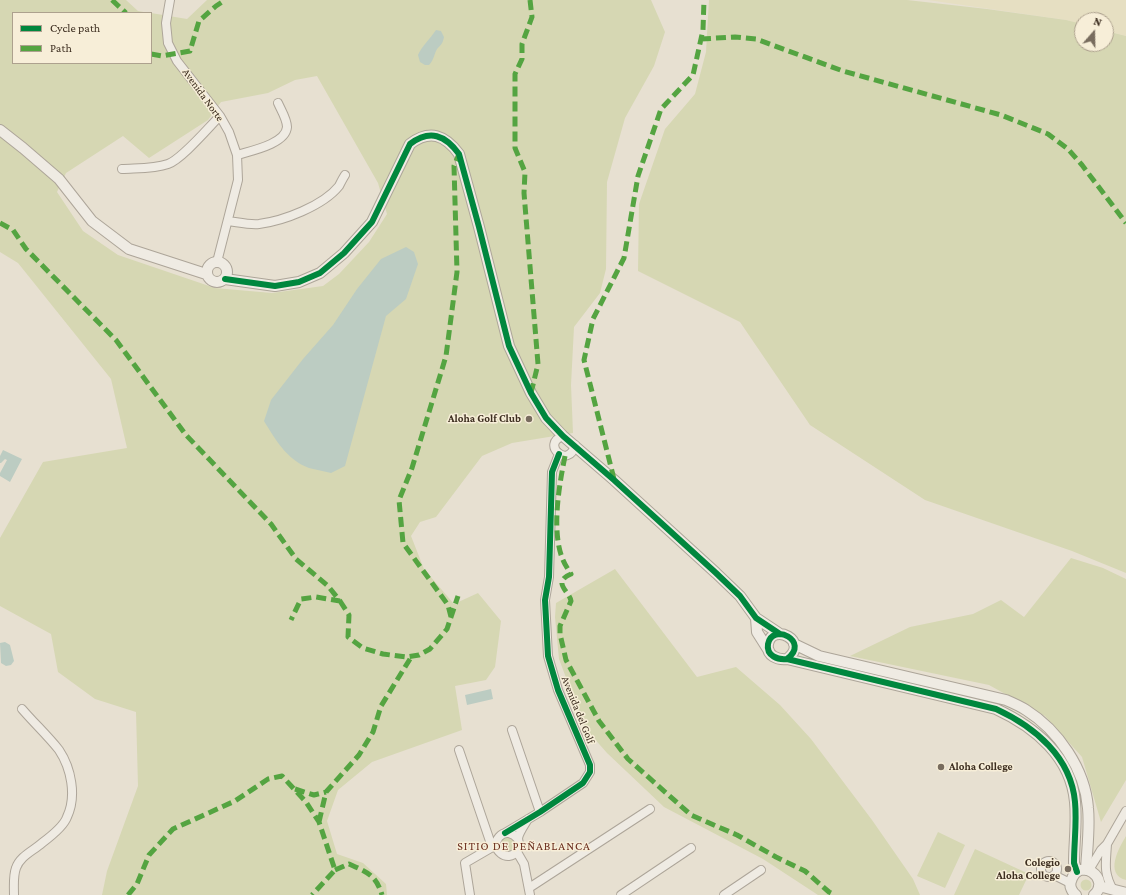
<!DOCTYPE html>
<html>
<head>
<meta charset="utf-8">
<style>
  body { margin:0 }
  #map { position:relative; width:1126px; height:895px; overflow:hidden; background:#e7e0d1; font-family:"Crimson Pro",serif }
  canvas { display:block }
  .legend { position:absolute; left:12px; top:12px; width:140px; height:52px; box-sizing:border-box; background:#f7eed8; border:1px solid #ada18e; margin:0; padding:5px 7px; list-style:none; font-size:12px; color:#3d2e20 }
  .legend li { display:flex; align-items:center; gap:8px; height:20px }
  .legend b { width:20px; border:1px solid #ada18e }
  .north { position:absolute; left:1074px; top:12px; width:40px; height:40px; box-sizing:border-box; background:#f7eed8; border:1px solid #ada18e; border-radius:50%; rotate:20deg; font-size:11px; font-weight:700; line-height:16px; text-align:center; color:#3d2e20 }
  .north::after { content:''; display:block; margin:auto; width:14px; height:18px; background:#786c5e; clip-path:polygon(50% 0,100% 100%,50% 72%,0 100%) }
</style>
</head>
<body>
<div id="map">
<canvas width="1126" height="895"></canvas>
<ul class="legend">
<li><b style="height:5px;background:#00873e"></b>Cycle path</li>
<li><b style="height:5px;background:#54a441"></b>Path</li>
</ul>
<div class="north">N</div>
</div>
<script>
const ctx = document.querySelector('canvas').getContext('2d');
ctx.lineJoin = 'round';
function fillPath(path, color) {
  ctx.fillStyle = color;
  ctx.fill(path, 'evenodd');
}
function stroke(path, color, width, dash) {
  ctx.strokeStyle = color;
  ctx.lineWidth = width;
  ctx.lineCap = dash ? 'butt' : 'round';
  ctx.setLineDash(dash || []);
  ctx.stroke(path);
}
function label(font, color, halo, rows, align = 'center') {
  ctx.font = font + ' "Crimson Pro",serif';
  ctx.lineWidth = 3;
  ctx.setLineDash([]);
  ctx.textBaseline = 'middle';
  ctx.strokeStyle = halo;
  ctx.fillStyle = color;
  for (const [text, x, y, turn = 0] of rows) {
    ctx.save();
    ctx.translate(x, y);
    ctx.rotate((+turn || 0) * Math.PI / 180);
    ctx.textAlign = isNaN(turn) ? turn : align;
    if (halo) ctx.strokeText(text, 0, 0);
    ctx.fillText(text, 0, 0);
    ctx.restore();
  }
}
const farmland = new Path2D(`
  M928 0H1126V36L1106 31V20H1082V25L1066 20Z`);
const green = new Path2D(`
  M0 0H126L138 11 149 13H13V63H151V13L187 19 207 0H651L665 32 654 66 625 118 607 182 606 269 600 293 574 327 571 385 573 433 512 443 482 456 436 517 420 522 411 536 424 569 454 604 478 593 501 621 495 667 486 680 455 686 462 730 372 762 338 790 327 821 337 854 363 863 386 884 387 895H102L107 871 138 786 136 712 95 699 58 672 51 634 0 606V538L43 462 127 448 111 379 18 263 0 252ZM317 76 378 183 387 214 369 242 339 274 323 286 272 293 215 288 118 255 83 231 57 192 66 173 123 136 149 158 208 120 221 102 268 93 295 80Z
  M709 0H907L987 9 1066 20 1082 24V44H1106V31L1126 36V573L1072 551 925 500 810 425 740 322 638 271 639 204 665 129 695 94 706 52Z
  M1071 558 1103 568 1126 579V780L1101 822 1082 757 1045 716 989 685 850 656 910 627 973 614 1001 600 1024 617Z
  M615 569 697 677 736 667 780 705 811 739 872 820 913 879 920 895H818L763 859 664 807 607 753 585 728 559 659 555 617 556 603Z
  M938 832 965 845 945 888 917 876Z
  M1126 836V880C1104 874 1119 848 1126 836Z
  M501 844a7 7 0 1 1 14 0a7 7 0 1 1-14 0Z
  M975 849 1029 874 1019 895H954Z
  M1080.5 885a5.5 5.5 0 1 1 11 0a5.5 5.5 0 1 1-11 0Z`);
const water = new Path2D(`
  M436 30 441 31 444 37C443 43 441 45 437 49 434 54 434 60 429 65H425L420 62 418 55C422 46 430 39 436 30Z
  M406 247 414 252 418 264 406 299 386 316 345 466 331 473C324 471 316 470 309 468 287 460 275 439 264 421L271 400 303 359 333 325 357 289 381 259Z
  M3 450 22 459 10 482 0 476V473L7 460 5 459 1 463H0V456Z
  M5 642 10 645 14 661 11 665 6 666 1 663 0 643Z
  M491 689 493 699 467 705 465 695Z`);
const minor = new Path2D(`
  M170 0 166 23 168 43 177 61 220 116 229 132 237 155 238 180 217 262
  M237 155C250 151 286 144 287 127 287 119 281 110 278 103
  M122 169C136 168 154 169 168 164 182 159 208 128 220 116
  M228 221C237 222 249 225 259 224 283 221 323 206 339 186 341 182 343 178 345 175
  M563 436C540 444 569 470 575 445
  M512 730 540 812
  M459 750 492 847
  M505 833 540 812 583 783 590 772V765L558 690 548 656 545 600 549 577 552 472 559 454
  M518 839C513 833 505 830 499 837 489 849 508 864 517 851 521 847 519 844 518 839 518 834 525 824 528 819
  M1107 844C1106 863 1103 872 1113 890
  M517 852 524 864 530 895
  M1041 869a8 8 0 1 1 16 0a8 8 0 1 1-16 0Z
  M1089 870 1101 850 1107 844 1126 811
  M1054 875 1070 883
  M529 888 650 809
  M14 895C14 886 13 876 16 868 20 856 33 851 42 843 50 837 64 826 67 817 77 796 71 768 59 750 48 736 34 723 22 709
  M470 895 465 863 496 845
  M621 895 691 848
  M724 895 761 870`);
const tertiary = new Path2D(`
  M0 130 23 148 59 179 92 221 129 249 206 274
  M207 272a10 10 0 1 1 20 0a10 10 0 1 1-20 0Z
  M225 279 275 286 299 282 320 273 344 253 372 222 410 144C430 129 445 135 459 154L479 227 509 346 531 393 546 418 563 436 614 480 716 573 740 596 756 618 780 634
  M756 618 757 632 769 651
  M794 644 819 656 1006 700C1013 703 1020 706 1026 710 1058 730 1085 769 1088 808 1090 828 1087 849 1086 870
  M787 659C811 641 772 622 768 644 766 656 778 660 787 659L996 709C1035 727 1071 757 1075 802 1077 822 1074 843 1074 863L1077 872
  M1099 886 1126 893
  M1076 895C1072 892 1069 886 1071 881 1079 855 1112 879 1094 895`);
const quiet = new Path2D(`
  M112 0 126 13
  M530 0 532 17 522 44V59L515 74V148L525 172 524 193 538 364 531 393
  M701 39 735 37 756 39 843 71 1001 115 1048 134 1068 149 1082 165 1126 223
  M151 54 162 56 190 51 199 21 216 6 225 0
  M0 223 13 230 26 249 116 340 186 435 271 524 296 559 328 586 340 601 316 597 301 599 291 620
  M565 456C559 486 551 532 563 560 565 565 568 569 571 574 551 582 570 592 571 601L560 626V634L566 660 599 721 628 759 691 815 737 835 776 857 805 871 829 892 835 895
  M614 479 584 360 593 319 624 258 638 176 661 109 693 75 703 30 704 0
  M340 601 349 615 348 637 363 648 383 654 406 657 419 655 430 649 447 629 458 596
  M451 617 448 605 403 543 399 500 412 468 446 356 457 272 454 166 459 154
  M295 789 314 795 326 792
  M319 822 326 792 359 755 373 732 381 706 410 659
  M335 870 349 864C367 872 376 875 382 895
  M128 895 137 884 149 855 173 829 235 801 268 779 282 776 306 802 319 822 335 870 312 895`);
const cycleway = new Path2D(`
  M225 279 275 286 299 282 320 273 344 253 372 222 410 144C430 129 445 135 459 154L479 227 509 346 531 393 546 418 563 436 614 480 716 573 740 596 756 618 780 634
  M787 659C811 641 772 622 768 644 766 656 778 660 787 659L996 709C1035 727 1071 757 1075 802 1077 822 1074 843 1074 863L1077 872
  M505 833 540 812 583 783 590 772V765L558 690 548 656 545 600 549 577 552 472 559 454`);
const markers = [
  [529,419,4,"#786c5e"],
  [941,767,4,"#786c5e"],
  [1068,869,4,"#786c5e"]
];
const streetNames = [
  ["Avenida Norte",203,95,54],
  ["Avenida del Golf",578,710,68]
];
const poiNames = [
  ["Aloha Golf Club",521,419],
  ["Aloha College",949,767,"left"],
  ["Colegio",1060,863],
  ["Aloha College",1060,876]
];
const neighbourhoodNames = [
  ["SITIO DE PEÑABLANCA",524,846]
];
fillPath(farmland, '#e6dfc2');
fillPath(green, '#d6d7b3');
fillPath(water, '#bcccc2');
stroke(minor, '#ada599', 10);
stroke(tertiary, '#ada599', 12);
stroke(minor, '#efebe3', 8);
stroke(tertiary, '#efebe3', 10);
stroke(quiet, '#54a441', 5, [10, 5]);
stroke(cycleway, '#00873e', 6);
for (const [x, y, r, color] of markers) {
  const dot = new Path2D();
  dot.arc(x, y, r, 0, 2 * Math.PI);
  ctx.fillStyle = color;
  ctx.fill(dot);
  stroke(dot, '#f7eed8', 1.5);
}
label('11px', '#3d2e20', '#f7eed8', streetNames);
label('bold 11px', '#3d2e20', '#f7eed8', poiNames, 'right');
ctx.letterSpacing = '1px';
label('12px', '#6b2e1e', '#f7eed8', neighbourhoodNames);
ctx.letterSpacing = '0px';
</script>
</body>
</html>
